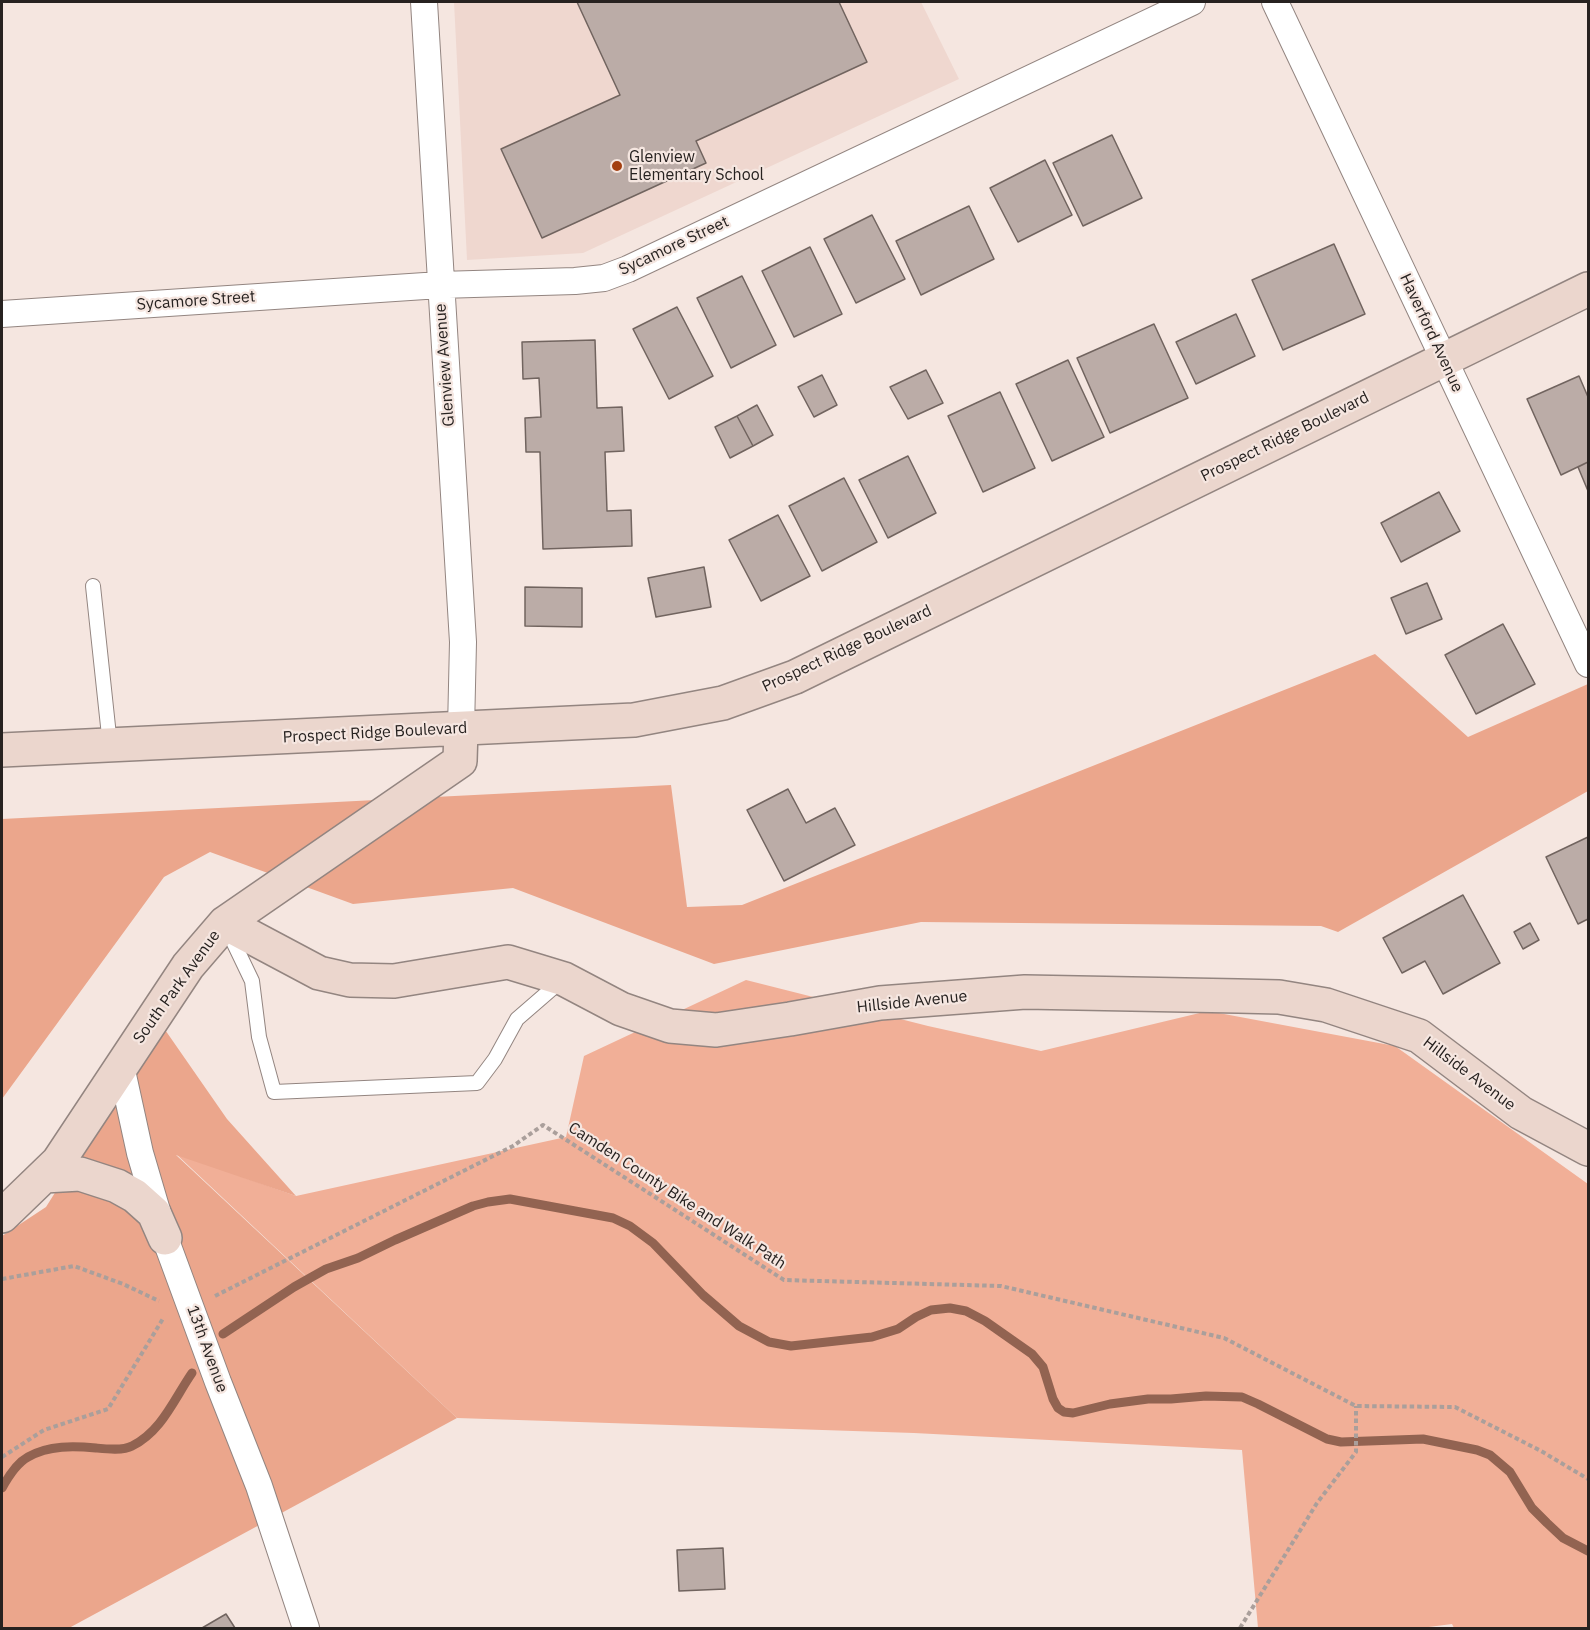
<!DOCTYPE html>
<html>
<head>
<meta charset="utf-8">
<style>
  body { margin:0 }
  #map { position:relative; width:1590px; height:1630px; overflow:hidden; background:#f5e6e0; font-family:"IBM Plex Sans",sans-serif }
  canvas { display:block }
  .frame { position:absolute; inset:0; border:3px solid #272220; pointer-events:none }
</style>
</head>
<body>
<div id="map">
<canvas width="1590" height="1630"></canvas>
<div class="frame"></div>
</div>
<script>
const ctx = document.querySelector('canvas').getContext('2d');
ctx.lineJoin = 'round';
function fillPath(path, color) {
  ctx.fillStyle = color;
  ctx.fill(path, 'evenodd');
}
function stroke(path, color, width, dash) {
  ctx.strokeStyle = color;
  ctx.lineWidth = width;
  ctx.lineCap = dash ? 'butt' : 'round';
  ctx.setLineDash(dash || []);
  ctx.stroke(path);
}
function label(font, color, halo, rows, align = 'center') {
  ctx.font = font + ' "IBM Plex Sans",sans-serif';
  ctx.lineWidth = 4.5;
  ctx.setLineDash([]);
  ctx.textBaseline = 'middle';
  ctx.strokeStyle = halo;
  ctx.fillStyle = color;
  for (const [text, x, y, turn = 0] of rows) {
    ctx.save();
    ctx.translate(x, y);
    ctx.rotate((+turn || 0) * Math.PI / 180);
    ctx.textAlign = isNaN(turn) ? turn : align;
    if (halo) ctx.strokeText(text, 0, 0);
    ctx.fillText(text, 0, 0);
    ctx.restore();
  }
}
const built = new Path2D(`
  M454 2H921L959 79 583 253 467 260Z`);
const green = new Path2D(`
  M746 980 928 1026 1041 1051 1208 1011 1395 1046 1588 1184V1628H1454L1452 1624 1421 1628H1258L1242 1450 914 1433 457 1418 175 1153 296 1196 566 1137 584 1056Z`);
const forest = new Path2D(`
  M1375 654 1468 737 1588 684V791L1338 932 1321 926 921 922 714 964 513 888 353 904 210 852 164 877 2 1099V819L671 785 687 907 742 905Z
  M161 1024 227 1119 296 1196 176 1155 457 1418 69 1628H2V1236L46 1207Z`);
const stream = new Path2D(`
  M223 1334 294 1287 326 1269 358 1258 395 1240 473 1206 488 1202 510 1199 613 1218 630 1226 653 1243 703 1295 739 1326 769 1342 791 1346 872 1337 898 1329 916 1317 931 1310 950 1308 966 1311 985 1321 1032 1354 1043 1367 1053 1399 1058 1408 1064 1412 1073 1413 1110 1404 1148 1399H1171L1206 1396 1242 1397 1258 1404 1327 1439 1341 1442 1423 1439 1477 1450 1490 1455 1510 1472 1532 1508 1547 1523 1563 1538 1588 1551
  M2 1488C8 1477 17 1463 28 1457 49 1445 74 1446 96 1448 106 1449 123 1451 132 1446 162 1431 174 1399 192 1373`);
const building = new Path2D(`
  M577 2H839L867 62 696 141 706 163 542 238 501 149 620 95Z
  M1112 135 1142 198 1083 226 1053 163Z
  M1045 160 1072 215 1018 242 990 188Z
  M969 206 994 259 921 295 896 241Z
  M872 215 905 279 856 303 824 239Z
  M1334 244 1365 314 1283 350 1252 280Z
  M810 247 842 314 794 337 762 271Z
  M742 276 776 345 731 368 697 298Z
  M677 307 713 376 669 399 633 329Z
  M1236 314 1255 356 1196 384 1176 342Z
  M1154 324 1188 398 1110 433 1077 358Z
  M595 340 597 408 622 407 624 451 605 452 607 511 631 510 632 546 543 549 540 452H526L525 418 541 417 539 378 523 379 522 342Z
  M1068 360 1104 437 1052 461 1016 384Z
  M926 370 943 403 908 419 890 387Z
  M822 375 837 405 814 417 798 387Z
  M1579 376 1588 397V462L1561 475 1527 399Z
  M1000 392 1035 468 983 492 948 416Z
  M757 405 773 435 753 446 737 416Z
  M737 416 753 446 730 458 715 427Z
  M908 456 936 513 888 538 859 480Z
  M1588 462V491L1578 467Z
  M844 478 877 542 822 571 789 506Z
  M1439 492 1460 531 1401 562 1381 523Z
  M778 515 810 576 761 601 729 540Z
  M704 567 711 607 656 617 648 578Z
  M1427 583 1442 619 1406 634 1391 598Z
  M525 587 582 588V627L525 626Z
  M1503 624 1535 684 1476 714 1445 655Z
  M788 789 806 823 835 808 855 845 784 881 747 810Z
  M1588 837V919L1578 924 1546 857Z
  M1463 895 1500 963 1443 994 1425 961 1402 973 1383 938Z
  M1530 923 1539 940 1523 949 1514 932Z
  M723 1548 725 1589 679 1591 677 1550Z
  M226 1614 235 1628H202Z`);
const path = new Path2D(`
  M2 1279 74 1266 123 1284 159 1301
  M215 1296 513 1146 543 1125 784 1280 1001 1286 1224 1338 1356 1406 1455 1407 1541 1451 1588 1479
  M2 1457 44 1430 108 1409 164 1317
  M1240 1628 1317 1503 1356 1452V1406`);
const lane = new Path2D(`
  M93 586 110 745
  M229 933 252 981 259 1037 274 1092 477 1083 495 1059 517 1019 562 980`);
const street = new Path2D(`
  M424 2 463 642 461 729
  M1275 2 1588 664
  M2 314 440 285 575 281 604 278 628 269 1192 2
  M121 1066 140 1153 165 1238 218 1382 259 1486 306 1628`);
const secondary = new Path2D(`
  M2 750 634 720 723 703 795 677 1588 289
  M225 923 319 973 350 980 394 981 508 962 564 979 621 1009 670 1026 716 1030 790 1019 880 1003 1025 992 1238 996 1279 997 1326 1005 1419 1036 1521 1113 1588 1149
  M44 1176 80 1174 117 1186 135 1196 154 1213 165 1238
  M2 1216 58 1162 188 966 225 923 460 761 461 729`);
const markers = [
  [617,166,6,"#a33f10"]
];
const poiNames = [
  ["Glenview",629,157],
  ["Elementary School",629,175]
];
const streetNames = [
  ["Sycamore Street",674,246,-25],
  ["Sycamore Street",196,301,-4],
  ["Haverford Avenue",1431,333,65],
  ["Glenview Avenue",445,365,-94],
  ["Prospect Ridge Boulevard",1285,437,-26],
  ["Prospect Ridge Boulevard",847,649,-25],
  ["Prospect Ridge Boulevard",375,733,-3],
  ["South Park Avenue",177,987,-54],
  ["Hillside Avenue",912,1002,-6],
  ["Hillside Avenue",1469,1074,37],
  ["Camden County Bike and Walk Path",677,1196,33],
  ["13th Avenue",207,1349,70]
];
fillPath(built, '#efd7cf');
fillPath(green, '#f1af97');
fillPath(forest, '#eba68c');
stroke(stream, '#926351', 9);
fillPath(building, '#bbaca7');
stroke(building, '#71645f', 1.5);
stroke(lane, '#938580', 16);
stroke(street, '#938580', 28);
stroke(secondary, '#938580', 36);
stroke(path, '#aa9f9b', 4, [4.5, 3]);
stroke(lane, '#fff', 14);
stroke(street, '#fff', 26);
stroke(secondary, '#ebd6cd', 33);
for (const [x, y, r, color] of markers) {
  const dot = new Path2D();
  dot.arc(x, y, r, 0, 2 * Math.PI);
  ctx.fillStyle = color;
  ctx.fill(dot);
  stroke(dot, '#f5e6e0', 2);
}
label('16px', '#272220', '#f5e6e0', poiNames, 'left');
label('16px', '#272220', '#f5e6e0', streetNames);
</script>
</body>
</html>
